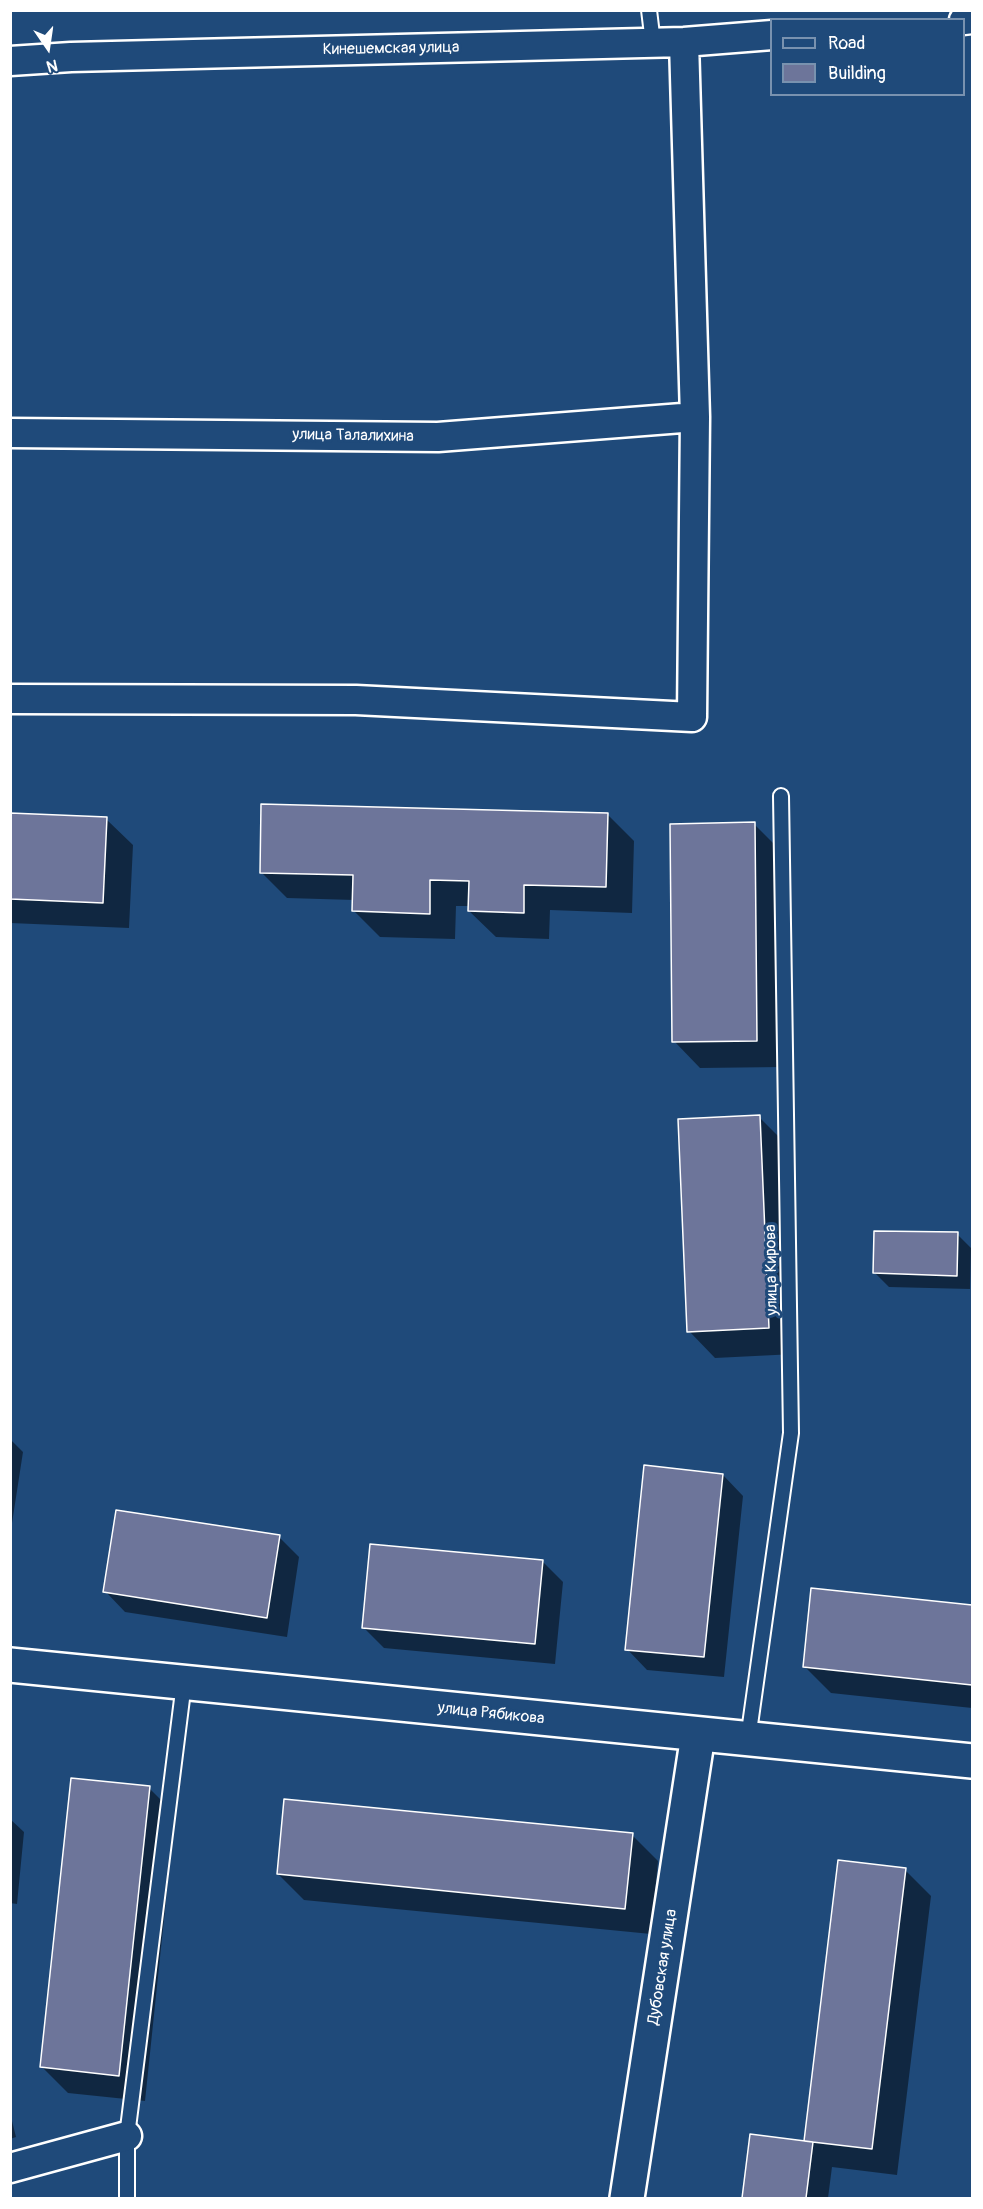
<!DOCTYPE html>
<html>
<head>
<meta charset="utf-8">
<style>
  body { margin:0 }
  #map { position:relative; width:983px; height:2209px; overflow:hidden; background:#1f4a7a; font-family:Pangolin,sans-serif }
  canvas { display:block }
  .frame { position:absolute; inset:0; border:12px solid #fff; pointer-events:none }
  .legend { position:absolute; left:770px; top:18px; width:195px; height:78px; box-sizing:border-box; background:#1f4a7a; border:2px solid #7992af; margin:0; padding:8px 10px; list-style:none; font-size:18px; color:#fff }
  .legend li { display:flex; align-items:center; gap:12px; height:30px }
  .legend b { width:30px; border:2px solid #7992af }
  .north { position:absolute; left:18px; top:18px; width:60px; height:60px; -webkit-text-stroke:4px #1f4a7a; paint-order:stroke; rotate:167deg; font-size:16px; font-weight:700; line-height:24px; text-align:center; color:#fff }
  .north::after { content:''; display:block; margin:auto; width:21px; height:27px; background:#fff; clip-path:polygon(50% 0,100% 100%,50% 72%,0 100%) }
</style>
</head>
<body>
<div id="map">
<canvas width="983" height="2209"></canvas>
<div class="frame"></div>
<ul class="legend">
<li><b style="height:8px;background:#1f4a7a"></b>Road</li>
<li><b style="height:16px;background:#6d759a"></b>Building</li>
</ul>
<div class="north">N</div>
</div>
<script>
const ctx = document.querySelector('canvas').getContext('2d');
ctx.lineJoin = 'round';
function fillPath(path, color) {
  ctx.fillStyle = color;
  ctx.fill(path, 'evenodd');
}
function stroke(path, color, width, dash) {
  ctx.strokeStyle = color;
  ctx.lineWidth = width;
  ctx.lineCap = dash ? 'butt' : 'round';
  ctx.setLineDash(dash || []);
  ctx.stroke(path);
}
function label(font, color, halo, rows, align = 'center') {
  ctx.font = font + ' Pangolin,sans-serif';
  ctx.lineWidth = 6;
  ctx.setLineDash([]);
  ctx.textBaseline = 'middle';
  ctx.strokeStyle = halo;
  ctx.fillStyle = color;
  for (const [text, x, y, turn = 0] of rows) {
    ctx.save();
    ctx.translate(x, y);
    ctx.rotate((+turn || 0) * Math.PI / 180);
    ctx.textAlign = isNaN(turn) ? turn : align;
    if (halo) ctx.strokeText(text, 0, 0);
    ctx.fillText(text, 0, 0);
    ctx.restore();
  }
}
const shadow = new Path2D(`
  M10 815 106 819 133 845 129 928 10 923Z
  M608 815 634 841 632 913 550 910 549 939 496 937 469 911V906H456L455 939 380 937 354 911V900L287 898 261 872Z
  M754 824 780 850 783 1067 700 1068 674 1041Z
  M759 1117 785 1143 795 1354 715 1358 689 1331Z
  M957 1234 971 1248 970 1289 889 1287 875 1273Z
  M10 1439 23 1452 10 1536Z
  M723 1475 743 1496 724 1677 647 1670 627 1649Z
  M279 1537 299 1557 287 1637 125 1612 105 1591Z
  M543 1562 563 1582 555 1664 384 1648 363 1627Z
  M813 1590 972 1606V1708L831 1693 805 1667Z
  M149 1788 175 1814 145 2101 68 2093 42 2067Z
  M10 1819 24 1832 17 1904 10 1903Z
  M632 1835 658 1861 651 1934 304 1900 278 1874Z
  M905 1870 931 1896 897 2175 832 2167 828 2198H743L751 2136 805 2142Z
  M10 2113 16 2137 10 2139Z`);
const building = new Path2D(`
  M261 804 608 813 606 887 524 885V913L468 911 469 881 430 880V914L352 911 353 875 260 873Z
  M10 813 107 817 103 903 10 899Z
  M755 822 757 1041 672 1042 670 824Z
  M760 1115 769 1328 687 1332 678 1119Z
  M874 1231 958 1232 957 1276 873 1273Z
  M644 1465 723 1474 704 1657 625 1650Z
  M116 1510 280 1535 267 1618 103 1592Z
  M370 1544 543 1560 535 1644 362 1628Z
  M811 1588 972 1605V1685L803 1667Z
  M71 1778 150 1786 119 2076 40 2067Z
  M284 1799 633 1833 625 1909 277 1874Z
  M838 1860 906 1868 872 2149 804 2141Z
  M750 2134 813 2142 806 2198H742Z`);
const lane = new Path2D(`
  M649 10 653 43
  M748 1739 791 1433 781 796
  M127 2198V2136L184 1683`);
const street = new Path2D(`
  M964 20 972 19
  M10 61 71 57 684 42 772 35
  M10 433 438 437 695 417
  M10 699 356 700 692 717 695 417 684 42
  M10 2168 127 2136`);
const secondary = new Path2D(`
  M10 1665 972 1761
  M627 2198 698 1735`);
const streetNames = [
  ["Кинешемская улица",391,49,-1],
  ["улица Талалихина",353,436,1],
  ["улица Кирова",772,1270,-91],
  ["улица Рябикова",491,1714,6],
  ["Дубовская улица",663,1967,-81]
];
fillPath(shadow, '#0007');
fillPath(building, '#6d759a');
stroke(building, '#fff', 1.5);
stroke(lane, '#fff', 18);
stroke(street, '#fff', 33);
stroke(secondary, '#fff', 38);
stroke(lane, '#1f4a7a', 14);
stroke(street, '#1f4a7a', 28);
stroke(secondary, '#1f4a7a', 33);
label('16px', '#fff', '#1f4a7a', streetNames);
</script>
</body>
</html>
